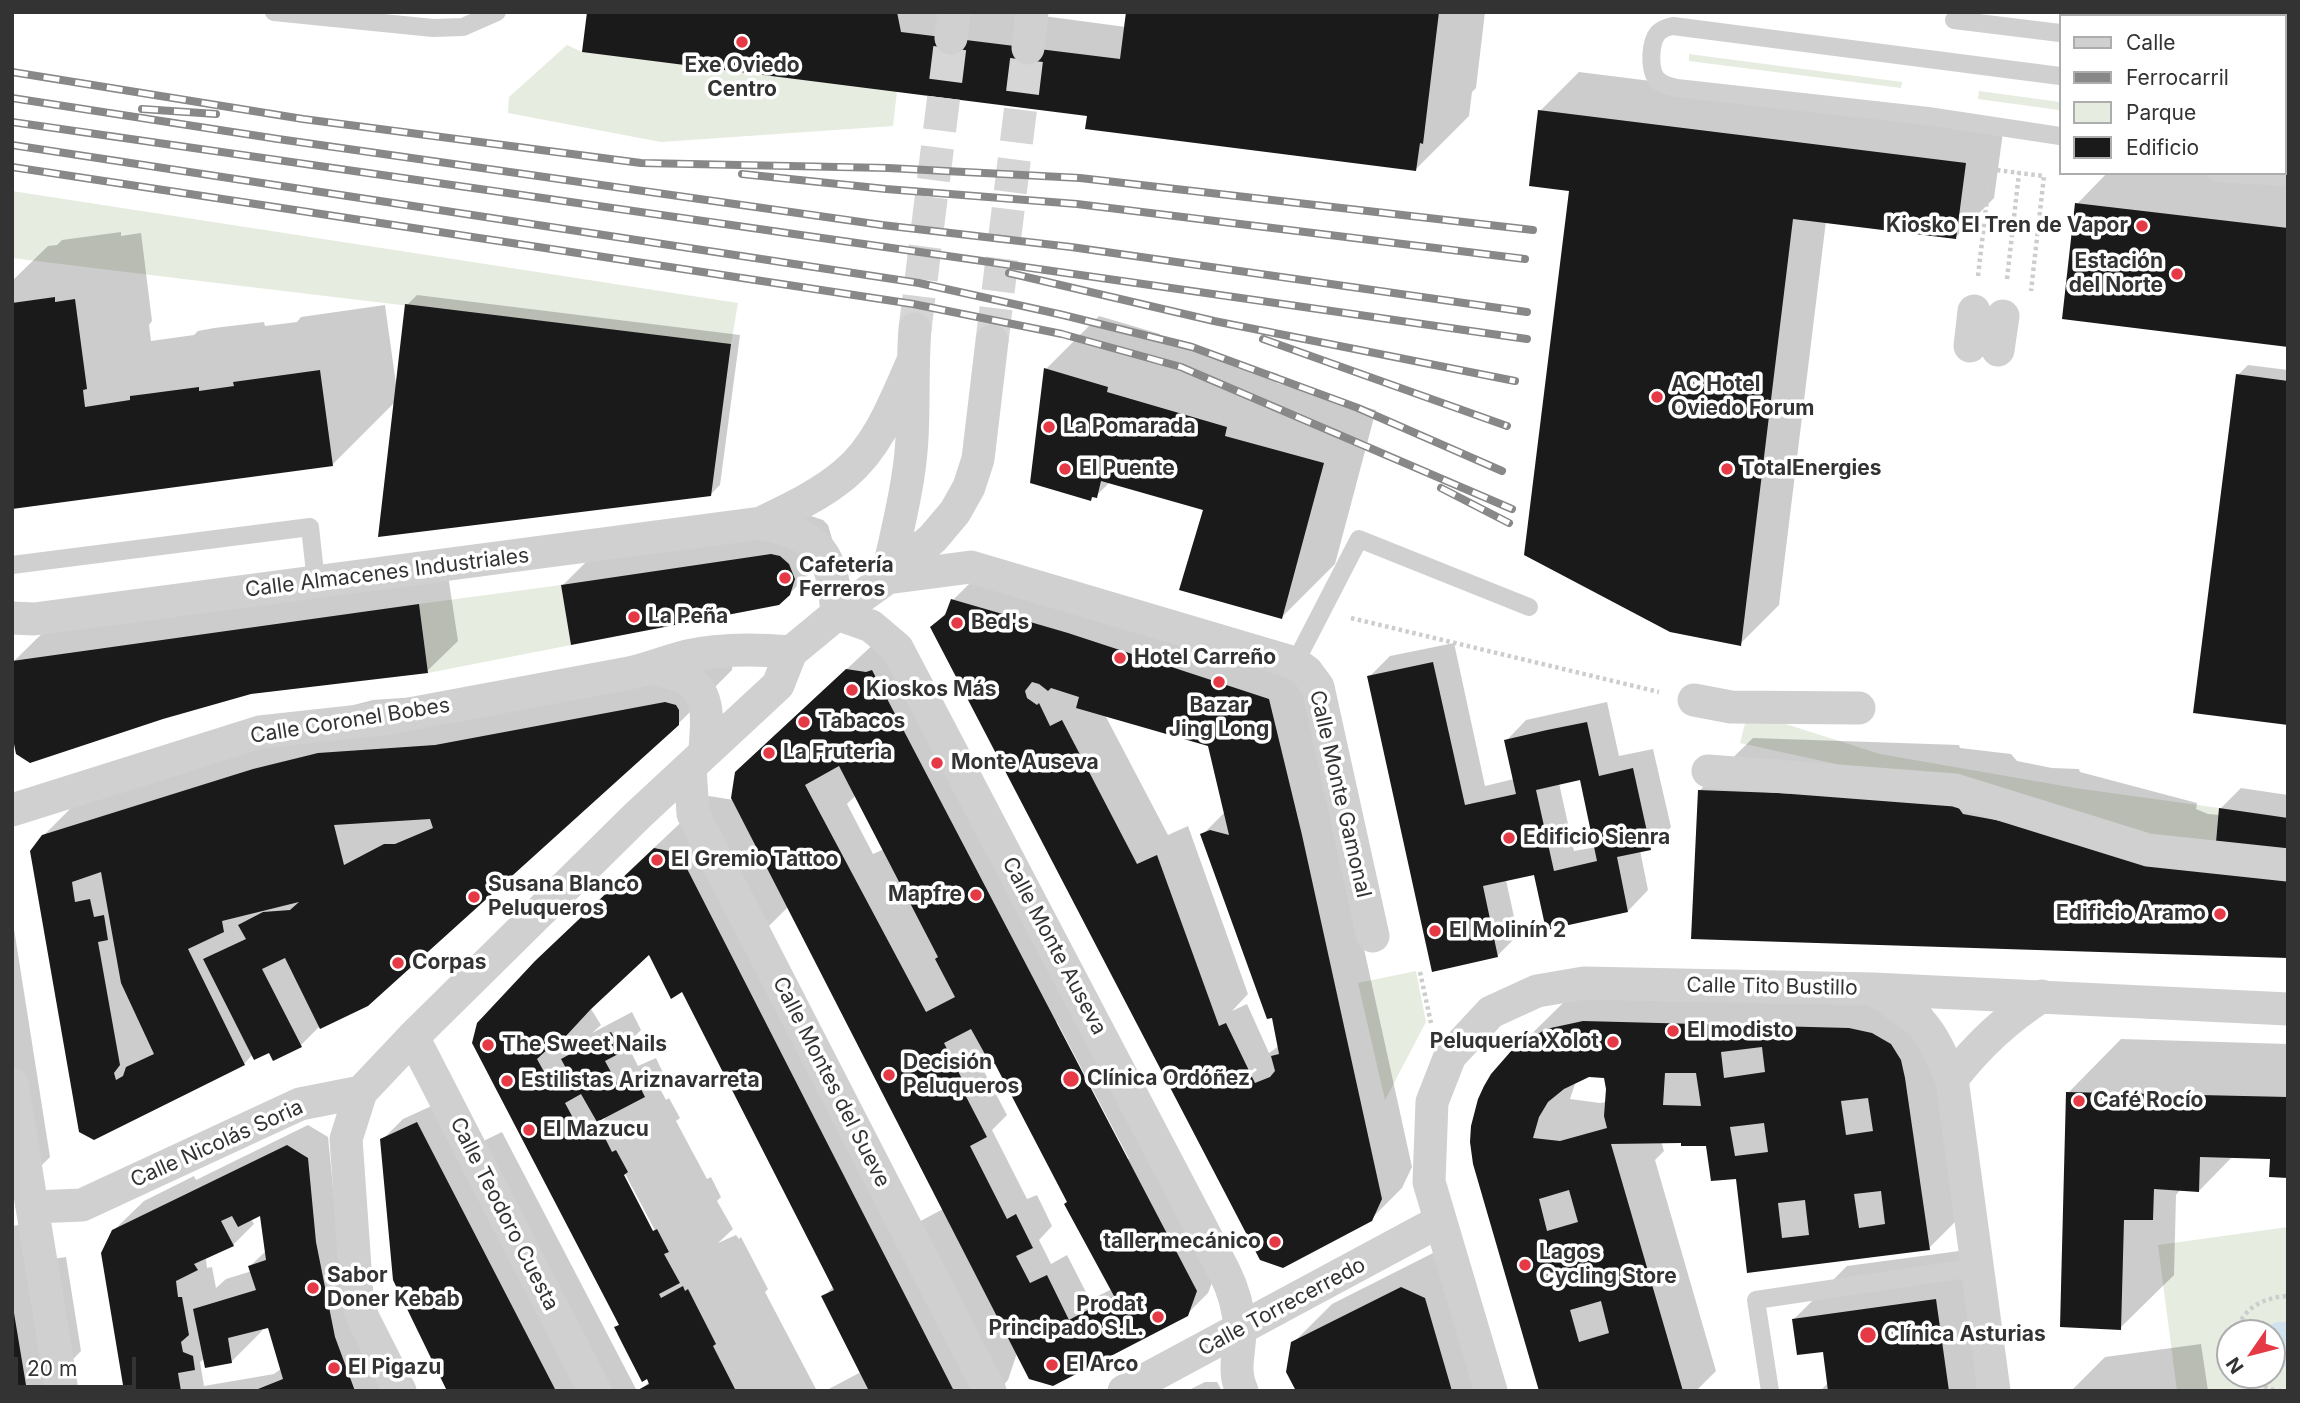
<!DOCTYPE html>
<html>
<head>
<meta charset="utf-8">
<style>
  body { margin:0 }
  #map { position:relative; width:2300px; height:1403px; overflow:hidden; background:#fff; font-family:Inter,sans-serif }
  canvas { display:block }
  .frame { position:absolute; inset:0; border:14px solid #333; pointer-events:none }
  .legend { position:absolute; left:2059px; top:14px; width:228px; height:161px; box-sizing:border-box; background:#fff; border:2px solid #adadad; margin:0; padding:9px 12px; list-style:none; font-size:21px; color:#333 }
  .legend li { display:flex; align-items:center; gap:14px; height:35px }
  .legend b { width:35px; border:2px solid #adadad }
  .north { position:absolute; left:2216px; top:1319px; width:70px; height:70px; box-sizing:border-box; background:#fff; border:2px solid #adadad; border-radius:50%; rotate:235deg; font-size:19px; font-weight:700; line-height:28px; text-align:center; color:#333 }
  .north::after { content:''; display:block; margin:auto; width:24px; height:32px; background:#e63946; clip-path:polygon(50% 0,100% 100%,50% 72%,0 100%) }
  .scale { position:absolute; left:14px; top:1357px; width:122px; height:32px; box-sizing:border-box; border:4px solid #333; border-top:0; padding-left:9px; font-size:21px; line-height:24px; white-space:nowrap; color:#333; -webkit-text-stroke:5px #fff; paint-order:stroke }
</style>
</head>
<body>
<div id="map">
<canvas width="2300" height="1403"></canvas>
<div class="frame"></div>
<ul class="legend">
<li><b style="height:9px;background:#d0d0d0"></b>Calle</li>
<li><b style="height:9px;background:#888"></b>Ferrocarril</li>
<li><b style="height:19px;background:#e6ecdf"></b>Parque</li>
<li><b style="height:19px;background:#1a1a1a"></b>Edificio</li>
</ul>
<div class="north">N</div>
<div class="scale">20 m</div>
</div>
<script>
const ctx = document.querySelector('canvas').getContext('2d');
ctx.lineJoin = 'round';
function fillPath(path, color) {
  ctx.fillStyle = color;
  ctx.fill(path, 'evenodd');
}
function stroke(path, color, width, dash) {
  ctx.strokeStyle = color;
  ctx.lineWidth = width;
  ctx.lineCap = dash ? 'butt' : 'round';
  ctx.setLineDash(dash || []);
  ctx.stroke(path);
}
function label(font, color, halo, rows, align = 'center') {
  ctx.font = font + ' Inter,sans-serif';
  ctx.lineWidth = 7;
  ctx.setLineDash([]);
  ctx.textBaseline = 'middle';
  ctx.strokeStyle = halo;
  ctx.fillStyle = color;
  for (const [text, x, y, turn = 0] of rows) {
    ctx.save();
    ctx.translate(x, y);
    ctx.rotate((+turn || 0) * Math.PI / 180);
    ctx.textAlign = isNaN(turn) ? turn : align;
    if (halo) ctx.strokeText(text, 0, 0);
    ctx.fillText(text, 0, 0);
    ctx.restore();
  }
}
const green = new Path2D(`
  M567 45 582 52 897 91 893 126 661 142 508 113 509 97Z
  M1689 54 1902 82 1901 88 1689 61Z
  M1979 91 2060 102 2059 110 1978 99Z
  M12 191 738 303 731 344C491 315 252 288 12 258Z
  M561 585 571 645 428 673 419 604Z
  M1748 712 1880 754 2075 788 2219 808 2214 857 1955 790 1740 743Z
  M1416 971 1426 1022 1385 1100 1358 983Z
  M2288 1227V1391H2177L2158 1245ZM2230 1333H2272V1375H2230Z`);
const water = new Path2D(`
  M2277 1322H2288V1367L2272 1365V1333H2262L2266 1327Z`);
const shadow = new Path2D(`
  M589 12H1013L1126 27 1128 12H1485L1476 88 1472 92 1469 116 1416 169 1089 115Z
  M1579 72 2004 125 1994 198 1955 238 1826 221 1779 605 1740 644 1540 111Z
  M2107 173H2190L2288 185V345L2077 204Z
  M121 232V236L141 233 152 321 149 325 151 341 194 335 198 331 214 328 264 322 265 326 297 322 301 317 385 305 396 384 407 305 417 295 740 335 720 485 710 495 396 401 332 465 12 507V281L48 246 57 245 62 240Z
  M1099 316 1160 334 1159 339 1279 374 1277 383 1376 410 1335 564 1282 617 1205 509 1110 482 1096 496 1046 369Z
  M2248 365 2288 370V723L2238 375Z
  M811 516 823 520 828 525 833 542 829 554 789 594 563 585 602 546Z
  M983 570 1299 669 1332 803 1412 1167 1402 1188 1371 1219 1283 1266 932 627 949 610 953 600ZM1105 715 1210 745 1225 812 1202 835 1273 1016 1279 1046 1269 1053 1247 1004 1232 1011 1248 994 1188 826 1168 835ZM1255 1068 1257 1070 1220 1097V1093Z
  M448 575 458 641 427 671 12 663 67 609Z
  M878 640 1217 1270 1208 1293 1187 1314 1017 1353 1008 1380 998 1391H825L861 1372 823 1297 834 1286 684 993 650 952 591 1009 601 1025 592 1033 632 1012 641 1030 627 1044 638 1066 656 1058 664 1075 657 1083 666 1100 669 1098 680 1118 676 1121 707 1179 711 1177 721 1197 717 1201 733 1229 718 1243 736 1235 739 1239 741 1237 768 1289 765 1292 817 1391H640L650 1381 616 1328 620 1324 474 1043 590 908 709 796 734 800 768 742ZM856 795 884 849 873 854 847 804ZM789 906 943 1209 915 1224 764 931ZM1057 1022 1129 1159H1125L1054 1023ZM987 1054 997 1064 1112 1289 1090 1300 1067 1255 1051 1264 1039 1240 1052 1226 1037 1195 1027 1199 992 1130 1007 1115 979 1062ZM604 1116 605 1119 595 1125V1121ZM622 1168 659 1238 656 1240 619 1170Z
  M1454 643 1485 786 1514 779 1506 741 1526 720 1607 702 1619 756 1653 749 1671 827 1650 848 1640 850 1648 890 1628 911 1536 873 1506 880 1518 935 1497 956 1369 677 1390 656ZM1581 778 1596 847 1574 851 1559 783Z
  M733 658 732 670 678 724 367 1004 319 1027 301 1045 274 1058 270 1051 253 1054 244 1064 94 1138 43 836 97 782 307 717 373 700 490 692Z
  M1753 738 1959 745 1960 748 2011 754 2017 761 2052 768 2079 769 2080 772 2197 803 2196 809 2208 814 2220 815V809L2241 788 2288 795V956L1699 791Z
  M12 916 50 1157 12 1195Z
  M1576 996 1929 1005 1939 1021 1968 1209 1929 1248 1749 1271 1737 1180 1708 1142 1661 1141 1664 1151 1655 1160 1716 1371 1696 1391H1541L1505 1060 1563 1003ZM1734 1023 1756 1024V1028L1734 1027ZM1589 1076H1606V1102L1600 1103 1570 1099 1576 1081Z
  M2121 1039 2288 1044V1176L2272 1157 2233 1156 2199 1191 2181 1189 2176 1195 2174 1275 2120 1328 2068 1093Z
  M438 1103 463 1151 502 1132 637 1391H449L382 1140 403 1119Z
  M308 1125 328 1137 336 1217 364 1305 414 1391H126L113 1231 144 1201 194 1176 196 1180ZM262 1213 267 1250 250 1266 252 1271 226 1279 216 1288 212 1267 207 1268 206 1259 233 1245 254 1224 251 1219ZM269 1326 282 1368 274 1374 204 1386 200 1362 205 1358 231 1362 262 1331 261 1328Z
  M19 1225 25 1263 66 1257 81 1351 42 1391H12V1226Z
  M1989 1247 2009 1391H1820L1829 1382 1824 1350 1794 1319 1847 1266Z
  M1441 1249 1502 1391H1298L1293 1343 1332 1304Z
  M2201 1344 2208 1391H2071L2105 1357Z
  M1205 1382H1217L1222 1391H1187Z`);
const building = new Path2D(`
  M587 12H897L901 32 1120 59 1126 12H1439L1423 144 1420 143 1416 171 1085 129 1087 116 582 52Z
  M1538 110 1966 163 1956 239 1793 219 1741 646 1670 632 1524 555 1569 191 1529 186Z
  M2075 203 2288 228V347L2062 319Z
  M55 297V302L75 299 87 389 83 390 85 407 130 400V396L146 394 199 387V391L234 386 233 382 320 370 333 466 12 509V303Z
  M405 304 731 344 711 496 378 537Z
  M1044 368 1108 387 1107 392 1227 427 1225 436 1324 463 1282 619 1179 590 1203 510 1101 481 1097 498 1092 497 1091 501 1030 483Z
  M2236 374 2288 381V725L2193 713Z
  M771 554 780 556 789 564 795 579 790 595 779 605 571 645 561 585Z
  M951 599 1068 633 1269 699 1302 835 1382 1199 1372 1221 1283 1268 1260 1260 930 627 945 615ZM1032 682 1039 684 1048 691 1051 688 1079 697 1076 708 1208 746 1229 835 1210 830 1200 834 1267 1019 1272 1018 1279 1054 1271 1056 1275 1071 1270 1077 1255 1083 1226 1023 1219 1026 1157 855 1137 864 1062 720 1050 726 1039 703 1037 705 1027 698 1025 691Z
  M419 604 428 673 251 694 163 719 30 763 16 754 12 734V661Z
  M1433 662 1465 805 1516 794 1504 740 1547 730 1587 722 1599 776 1633 768 1651 850 1617 857 1628 912 1546 930 1534 875 1483 886 1498 957 1432 972 1367 676ZM1580 780 1597 861 1554 871 1536 790Z
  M846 669 866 672 872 670 1197 1291 1188 1316 1053 1386 1029 1379 731 798 735 772ZM839 766 938 957 935 959 955 997 926 1012 805 785ZM971 1029 991 1065 995 1064 1067 1202 1064 1204 1114 1296 1069 1320 1047 1275 1030 1283 1016 1256 1033 1248 1016 1214 1007 1219 970 1146 987 1137 959 1083 963 1081 944 1043Z
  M665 702 676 705 679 710V725L368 1006 320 1029 285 958 262 969 302 1047 273 1061 269 1053 254 1060 203 959 246 939 238 925 263 912 290 910 299 902 222 921 224 932 188 949 245 1065 94 1140 79 1132 30 851 42 835 253 769 318 753 435 745ZM430 819 433 828 395 844H384L344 865 334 825ZM101 872 121 983 154 1054 126 1067 123 1076 116 1080 114 1073 120 1065 98 942 108 940 104 915 94 917 90 899 75 902 72 882Z
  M1698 790 1907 798 1958 807 1963 814 2288 874V958L1691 939Z
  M2219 808 2288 818V852L2216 842Z
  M654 848 679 853 954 1391H869L821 1296 834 1290 682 992 671 999 649 955 591 1009 553 1050 550 1047 537 1059 548 1079 567 1070 561 1059 611 1032 622 1052 605 1061 618 1085 635 1077 645 1097 597 1122 581 1094 565 1103 580 1131 597 1122 612 1152 616 1150 628 1172 624 1175 653 1231 657 1229 669 1252 664 1254 680 1283 659 1294 661 1298 683 1286 685 1291 688 1289 716 1344 713 1346 736 1391H636L649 1384 647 1379 642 1382 622 1343 614 1327 619 1325 472 1043 477 1023 535 961Z
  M1583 1021 1849 1028 1872 1033 1891 1044 1901 1060 1905 1078 1930 1250 1747 1273 1736 1179 1711 1181 1706 1146H1681V1143L1611 1144 1683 1391H1539L1473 1164 1470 1142 1471 1126 1478 1099 1484 1086 1491 1074 1512 1050 1546 1029ZM1762 1047 1765 1072 1724 1078 1721 1052ZM1665 1073H1696L1701 1106 1663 1105ZM1589 1077 1604 1078 1606 1089 1604 1116 1607 1128 1560 1141 1533 1138 1539 1117 1548 1102 1564 1089ZM1868 1098 1873 1131 1846 1135 1841 1101ZM1764 1123 1768 1152 1735 1156 1730 1127ZM1569 1190 1578 1222 1547 1231 1539 1199ZM1881 1191 1885 1224 1859 1228 1854 1194ZM1805 1200 1809 1235 1782 1238 1778 1203ZM1601 1301 1609 1333 1579 1342 1570 1310Z
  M2066 1092 2288 1097V1178L2269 1177 2270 1159 2200 1157 2199 1192 2154 1189 2153 1220H2124L2121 1330 2060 1327Z
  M417 1122 449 1184 556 1391H447L393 1280 380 1139Z
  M287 1145 308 1158 316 1242 335 1337 355 1391H253L283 1379 268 1328 228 1338 232 1363 205 1368 193 1309 256 1290 248 1266 266 1260 260 1216 238 1227 232 1216 221 1221 234 1246 194 1264 198 1270 176 1281 178 1297H182L189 1335 181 1342 183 1352 193 1356 195 1370 178 1373 181 1391H124L101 1253 112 1230Z
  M1401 1287 1425 1298 1452 1391H1296L1286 1372 1291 1342Z
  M1936 1299 1949 1391H1828L1823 1352 1797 1355 1792 1319Z
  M12 1313H14L27 1391H12Z`);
const streetTunnel = new Path2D(`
  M915 329 951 38
  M992 341 1028 48`);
const path = new Path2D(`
  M1990 169 2019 173
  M1978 276 1992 156
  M2007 279 2019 173 2044 176 2031 291
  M1351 618 1659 692
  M1420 972 1431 1023
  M2237 1333C2241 1308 2265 1297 2288 1296
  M2247 1375C2257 1384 2267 1390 2281 1391`);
const lane = new Path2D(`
  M274 12 433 28 463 27 497 12
  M1954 20 2060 33
  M2060 76 1673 26C1668 27 1662 29 1658 33 1650 42 1649 68 1656 78 1661 85 1669 86 1677 88L1928 116 2060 136
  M2284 87 2288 86
  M2216 173 2288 177
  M12 565 310 527 316 582
  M1295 663 1359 539 1529 607
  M1770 1391 1756 1300 1978 1267`);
const street = new Path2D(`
  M2152 12 2177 16
  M2263 16 2265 12
  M951 38 954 12
  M1028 48 1032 12
  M2284 58 2288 59
  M2284 112 2288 121
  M1970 346 1974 311
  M1998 350 2003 316
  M761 523C822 537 832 552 837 614
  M887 578 971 567 1295 663 1307 672 1318 687 1373 936
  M887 578C894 544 903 510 908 476 916 428 911 378 915 329
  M837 614 871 626 897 648 1224 1271C1233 1289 1239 1310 1240 1330 1240 1352 1232 1371 1242 1391
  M12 618 34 619 761 523C790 509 820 495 845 474 878 447 895 402 912 363
  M653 668C665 672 681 674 691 682 712 698 706 728 705 751
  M1694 700 1731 707 1859 708
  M690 767 693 814 990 1391
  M1708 771 1955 790 2148 850 2288 865
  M12 810 260 732 388 718 629 673C649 669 667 661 687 656 721 648 757 649 791 652
  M1873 989C1890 1000 1909 1011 1923 1025 1936 1040 1944 1062 1952 1079L1994 1391
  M413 1037 595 1391
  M1952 1079C1978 1045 2006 1019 2042 996
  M12 1084 62 1391
  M361 1092 346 1139 357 1296 363 1318 400 1391
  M34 1207 82 1205 300 1104 361 1092 413 1037 638 815 778 685 791 652 837 614 887 578 933 538 955 512 969 487 978 459 992 341
  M1124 1391 1440 1221
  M1491 1391 1429 1182 1432 1102 1450 1056 1491 1012 1537 991 1584 983 1873 989 2288 1009`);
const rail = new Path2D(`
  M12 72 303 119 641 163 888 168 1080 178 1533 230
  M12 98 278 139 882 225 1071 247 1527 312
  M142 109 216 114
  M12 122 1527 339
  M12 145 919 283 1063 315 1192 347 1358 408 1502 471
  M12 167 913 304 1062 334 1181 367 1512 509
  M742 174 886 189 1077 204 1525 259
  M1009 273 1214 321 1515 381
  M1263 339 1507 426
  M1441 488 1509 523`);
const markers = [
  [742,42,7,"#e63946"],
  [2142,226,7,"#e63946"],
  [2177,274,7,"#e63946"],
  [1657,397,7,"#e63946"],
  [1049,427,7,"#e63946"],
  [1065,469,7,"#e63946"],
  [1727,469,7,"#e63946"],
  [785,578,7,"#e63946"],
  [634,617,7,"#e63946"],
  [957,623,7,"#e63946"],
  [1120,658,7,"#e63946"],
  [1219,682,7,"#e63946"],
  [852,690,7,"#e63946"],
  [804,722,7,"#e63946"],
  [769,753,7,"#e63946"],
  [937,763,7,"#e63946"],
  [1509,838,7,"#e63946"],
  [657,860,7,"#e63946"],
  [976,895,7,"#e63946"],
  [474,897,7,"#e63946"],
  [2220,914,7,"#e63946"],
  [1435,931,7,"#e63946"],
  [398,963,7,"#e63946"],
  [1673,1031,7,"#e63946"],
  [1613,1042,7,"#e63946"],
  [488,1045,7,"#e63946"],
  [889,1075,7,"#e63946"],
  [1071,1079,9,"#e63946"],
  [507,1081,7,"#e63946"],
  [2079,1101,7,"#e63946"],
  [529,1130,7,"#e63946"],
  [1275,1242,7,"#e63946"],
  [1525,1265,7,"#e63946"],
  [313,1288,7,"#e63946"],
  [1158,1317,7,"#e63946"],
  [1868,1335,9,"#e63946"],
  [1052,1365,7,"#e63946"],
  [334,1368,7,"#e63946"]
];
const poiNames = [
  ["Exe Oviedo",742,66,"center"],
  ["Centro",742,90,"center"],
  ["Kiosko El Tren de Vapor",2128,226,"right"],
  ["Estación",2163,262,"right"],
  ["del Norte",2163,286,"right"],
  ["AC Hotel",1671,385],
  ["Oviedo Forum",1671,409],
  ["La Pomarada",1063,427],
  ["El Puente",1079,469],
  ["TotalEnergies",1741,469],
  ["Cafetería",799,566],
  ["Ferreros",799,590],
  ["La Peña",648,617],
  ["Bed's",971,623],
  ["Hotel Carreño",1134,658],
  ["Kioskos Más",866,690],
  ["Bazar",1219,706,"center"],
  ["Jing Long",1219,730,"center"],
  ["Tabacos",818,722],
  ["La Fruteria",783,753],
  ["Monte Auseva",951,763],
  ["Edificio Sienra",1523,838],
  ["El Gremio Tattoo",671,860],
  ["Susana Blanco",488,885],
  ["Peluqueros",488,909],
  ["Mapfre",962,895,"right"],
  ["Edificio Aramo",2206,914,"right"],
  ["El Molinín 2",1449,931],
  ["Corpas",412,963],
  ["El modisto",1687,1031],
  ["Peluquería Xolot",1599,1042,"right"],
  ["The Sweet Nails",502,1045],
  ["Decisión",903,1063],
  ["Peluqueros",903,1087],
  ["Clínica Ordóñez",1087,1079],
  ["Estilistas Ariznavarreta",521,1081],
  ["Café Rocío",2093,1101],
  ["El Mazucu",543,1130],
  ["taller mecánico",1261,1242,"right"],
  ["Lagos",1539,1253],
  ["Cycling Store",1539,1277],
  ["Sabor",327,1276],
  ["Doner Kebab",327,1300],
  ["Prodat",1144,1305,"right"],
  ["Principado S.L.",1144,1329,"right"],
  ["Clínica Asturias",1884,1335],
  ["El Arco",1066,1365],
  ["El Pigazu",348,1368]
];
const streetNames = [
  ["Calle Almacenes Industriales",387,573,-7],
  ["Calle Coronel Bobes",350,721,-9],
  ["Calle Monte Gamonal",1340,794,77],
  ["Calle Monte Auseva",1054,946,62],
  ["Calle Tito Bustillo",1772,987,1],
  ["Calle Montes del Sueve",831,1082,63],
  ["Calle Nicolás Soria",217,1144,-24],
  ["Calle Teodoro Cuesta",504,1214,63],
  ["Calle Torrecerredo",1282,1307,-28]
];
fillPath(green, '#e6ecdf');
fillPath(water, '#cfe2ee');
fillPath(shadow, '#0003');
fillPath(building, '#1a1a1a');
stroke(streetTunnel, '#d6d6d6', 33, [33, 17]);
stroke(path, '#cdcdcd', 4.5, [3.5, 3.5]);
stroke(lane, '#d0d0d0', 18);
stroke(street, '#d0d0d0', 33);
stroke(rail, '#888', 8);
stroke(rail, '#fff', 5, [16]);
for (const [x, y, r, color] of markers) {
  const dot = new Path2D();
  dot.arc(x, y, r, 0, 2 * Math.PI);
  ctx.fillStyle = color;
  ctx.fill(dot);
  stroke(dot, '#fff', 2.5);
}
label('bold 21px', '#333', '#fff', poiNames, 'left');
label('21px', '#333', '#fff', streetNames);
</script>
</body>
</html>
